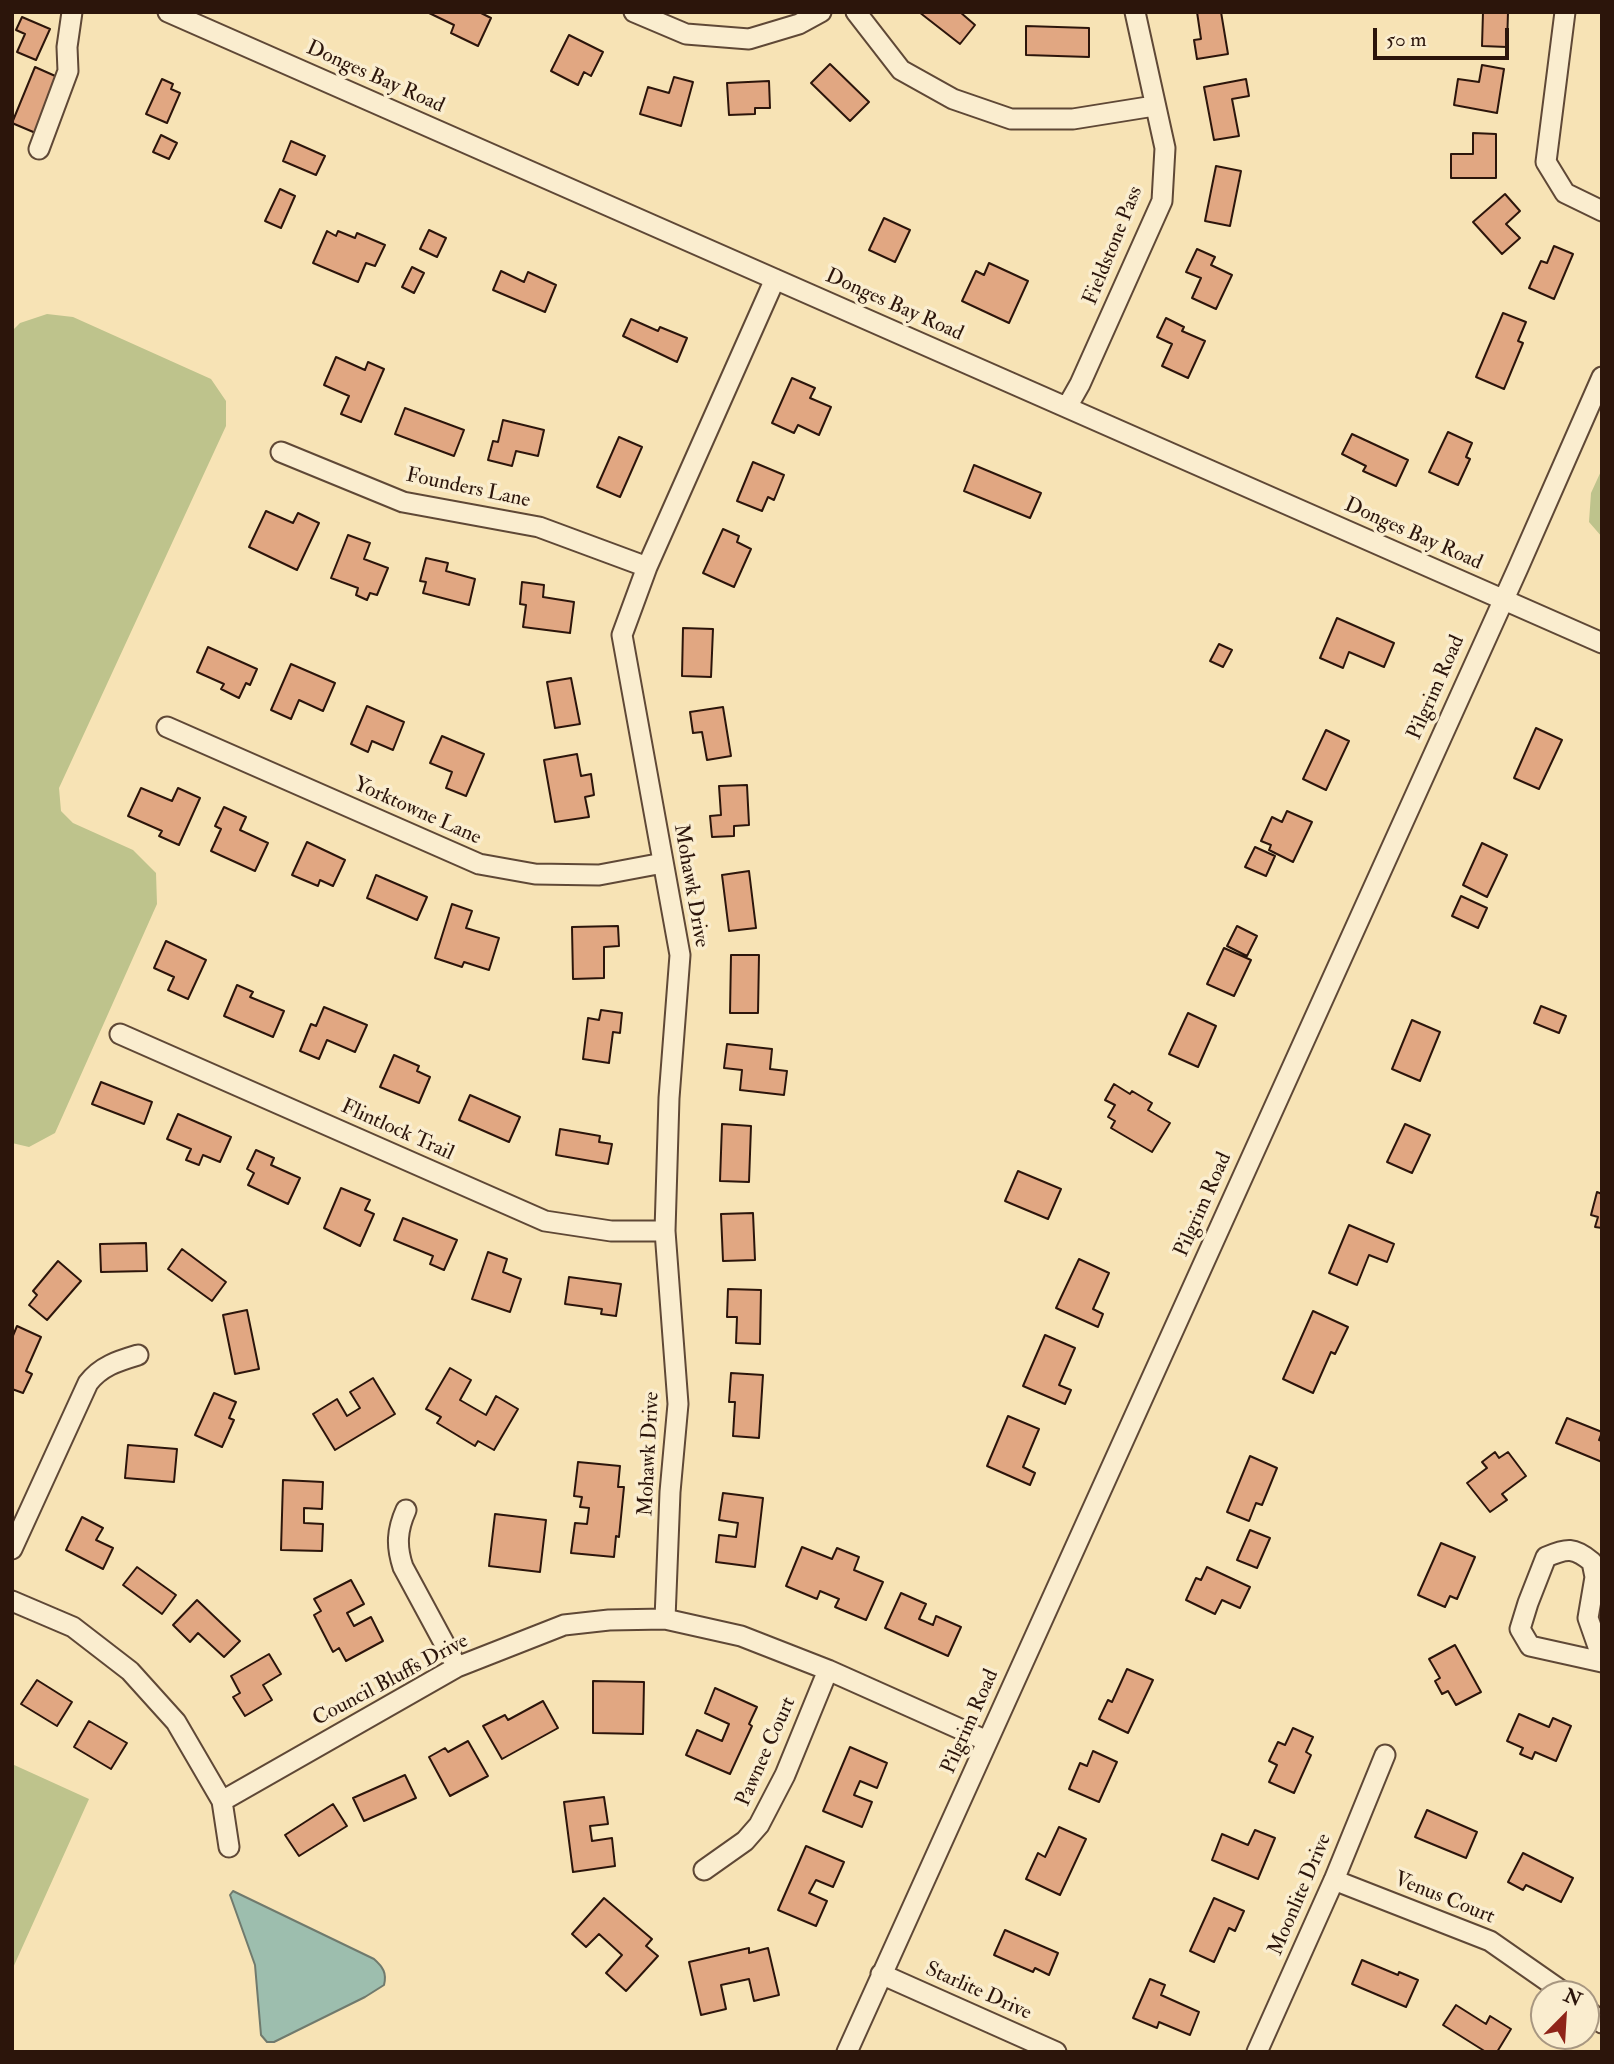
<!DOCTYPE html>
<html>
<head>
<meta charset="utf-8">
<style>
  body { margin:0 }
  #map { position:relative; width:1614px; height:2064px; overflow:hidden; background:#f7e3b5; font-family:"IM FELL Double Pica",serif }
  canvas { display:block }
  .frame { position:absolute; inset:0; border:14px solid #2c150b; pointer-events:none }
  .north { position:absolute; left:1530px; top:1980px; width:70px; height:70px; box-sizing:border-box; background:#faedcf; border:2px solid #a89781; border-radius:50%; rotate:24deg; font-size:19px; font-weight:700; line-height:28px; text-align:center; color:#2c150b }
  .north::after { content:''; display:block; margin:auto; width:24px; height:32px; background:#8f2418; clip-path:polygon(50% 0,100% 100%,50% 72%,0 100%) }
  .scale { position:absolute; left:1373px; top:28px; width:136px; height:32px; box-sizing:border-box; border:4px solid #2c150b; border-top:0; padding-left:9px; font-size:21px; line-height:24px; white-space:nowrap; color:#2c150b; -webkit-text-stroke:5px #faedcf; paint-order:stroke }
</style>
</head>
<body>
<div id="map">
<canvas width="1614" height="2064"></canvas>
<div class="frame"></div>
<div class="north">N</div>
<div class="scale">50 m</div>
</div>
<script>
const ctx = document.querySelector('canvas').getContext('2d');
ctx.lineJoin = 'round';
function fillPath(path, color) {
  ctx.fillStyle = color;
  ctx.fill(path, 'evenodd');
}
function stroke(path, color, width, dash) {
  ctx.strokeStyle = color;
  ctx.lineWidth = width;
  ctx.lineCap = dash ? 'butt' : 'round';
  ctx.setLineDash(dash || []);
  ctx.stroke(path);
}
function label(font, color, halo, rows, align = 'center') {
  ctx.font = font + ' "IM FELL Double Pica",serif';
  ctx.lineWidth = 7;
  ctx.setLineDash([]);
  ctx.textBaseline = 'middle';
  ctx.strokeStyle = halo;
  ctx.fillStyle = color;
  for (const [text, x, y, turn = 0] of rows) {
    ctx.save();
    ctx.translate(x, y);
    ctx.rotate((+turn || 0) * Math.PI / 180);
    ctx.textAlign = isNaN(turn) ? turn : align;
    if (halo) ctx.strokeText(text, 0, 0);
    ctx.fillText(text, 0, 0);
    ctx.restore();
  }
}
const green = new Path2D(`
  M47 314 73 317 211 379 226 401V426L59 788 61 811 73 823 133 850 156 873 157 904 55 1133 29 1147 12 1143V331L20 323Z
  M1602 469V537L1589 522 1591 493Z
  M12 1764 89 1799 12 1970Z`);
const water = new Path2D(`
  M233 1891 374 1959C383 1967 387 1973 384 1985L365 1997 274 2042H267L261 2035 255 1965 230 1895Z`);
const building = new Path2D(`
  M427 12H479L491 18 478 46 451 33 454 25Z
  M919 12H960L975 25 960 44Z
  M1197 12H1221L1228 54 1197 59 1194 40 1201 39Z
  M1483 12H1508L1507 47 1482 46Z
  M22 17 50 29 36 60 17 52 25 34 16 30Z
  M1026 26 1089 28V57L1026 55Z
  M569 35 603 52 591 76 584 72 578 85 551 71Z
  M830 64 869 102 850 121 811 83Z
  M1482 65 1504 69 1497 113 1454 105 1458 79 1479 82Z
  M35 67 62 79 38 134 12 123Z
  M674 77 693 82 681 126 640 114 648 87 669 93Z
  M162 79 173 84 171 89 180 93 167 123 146 114Z
  M1246 79 1249 96 1232 99 1239 136 1214 140 1204 87Z
  M769 81 770 108H755V114L729 115 727 83Z
  M1473 133 1496 134V178H1451V154H1473Z
  M161 135 177 143 169 159 153 152Z
  M291 141 325 156 316 175 283 161Z
  M1216 166 1241 171 1230 226 1205 221Z
  M280 189 295 196 281 228 265 221Z
  M1505 194 1520 211 1506 224 1520 238 1502 254 1473 222Z
  M884 218 910 230 895 262 869 250Z
  M429 230 446 238 437 257 420 249Z
  M327 231 336 236 338 231 355 238 357 233 385 245 375 266 366 263 358 282 313 263Z
  M1554 246 1573 254 1554 299 1529 288 1541 261 1547 263Z
  M1197 249 1215 257 1211 265 1232 275 1216 309 1192 298 1201 278 1186 272Z
  M989 263 1028 281 1009 323 962 301 976 271 984 275Z
  M412 267 424 273 414 293 402 287Z
  M501 271 524 282 528 272 556 285 545 312 493 290Z
  M1503 313 1526 322 1518 341 1523 343 1504 389 1476 377Z
  M1166 318 1184 327 1182 331 1205 341 1188 378 1162 366 1172 344 1157 337Z
  M631 319 658 331 660 327 687 338 677 362 623 336Z
  M336 357 365 370 368 362 384 369 361 422 341 414 349 396 324 385Z
  M792 378 815 388 810 398 831 407 819 435 798 425 794 433 772 423Z
  M405 408 464 430 454 456 395 434Z
  M503 420 544 430 538 456 516 451 512 466 488 460 493 441 498 442Z
  M1448 432 1472 443 1466 457 1470 459 1458 485 1429 472Z
  M1352 434 1408 460 1396 486 1363 471 1366 466 1342 454Z
  M619 437 642 447 620 497 597 487Z
  M753 462 784 475 774 500 768 497 762 511 737 501Z
  M974 465 1041 493 1030 518 964 491Z
  M266 511 293 523 298 513 319 523 297 570 249 547Z
  M723 529 739 536 737 542 751 549 734 587 703 573Z
  M348 535 370 543 364 559 388 568 377 595 370 593 367 600 356 595 358 588 331 578Z
  M426 558 448 563 446 571 475 579 469 605 423 593 426 582 420 581Z
  M522 582 544 585 543 597 574 602 570 633 523 627 526 605 520 604Z
  M1337 618 1394 643 1384 667 1349 652 1343 668 1320 658Z
  M683 628 713 629 711 677 682 676Z
  M1219 644 1232 650 1223 667 1210 661Z
  M208 647 257 669 250 685 246 683 239 698 221 689 224 684 197 672Z
  M291 664 335 683 323 711 299 700 291 719 271 710Z
  M571 678 580 724 555 728 547 682Z
  M367 706 404 722 393 750 372 741 368 752 351 744Z
  M723 707 731 756 707 760 702 732 693 733 690 712Z
  M1536 728 1562 740 1539 789 1514 778Z
  M1326 730 1349 741 1326 790 1303 779Z
  M442 736 484 754 466 796 446 788 452 772 430 763Z
  M577 754 581 776 591 774 594 795 585 797 589 817 555 822 544 760Z
  M747 785 749 825 734 826V836L712 837 710 816 721 815 719 786Z
  M141 788 172 801 178 788 200 798 179 845 159 836 162 831 128 816Z
  M224 807 246 817 240 830 268 843 255 871 211 851 221 829 215 826Z
  M1287 811 1312 822 1293 862 1269 850 1271 845 1261 841 1272 817 1282 822Z
  M307 842 345 860 333 886 320 880 318 886 292 875Z
  M1482 843 1507 855 1487 897 1463 885Z
  M1255 847 1275 856 1266 876 1245 867Z
  M749 871 756 928 729 931 722 875Z
  M376 875 427 897 417 920 367 898Z
  M1461 896 1487 908 1478 928 1452 916Z
  M452 904 472 911 466 928 499 938 489 970 464 962 462 967 435 958Z
  M618 926 619 946 604 947V978L573 979 572 927Z
  M1237 926 1257 936 1247 956 1227 946Z
  M166 941 206 960 188 999 168 990 174 977 154 968Z
  M1224 948 1251 960 1234 996 1207 984Z
  M731 955H759L758 1013H730Z
  M237 985 253 992 250 997 284 1011 273 1037 224 1016Z
  M1541 1006 1566 1016 1559 1033 1534 1023Z
  M324 1007 367 1025 355 1052 327 1040 319 1059 300 1051 311 1024 316 1026Z
  M601 1010 622 1013 620 1033 613 1032 609 1063 583 1059 588 1018 599 1020Z
  M1188 1013 1216 1026 1198 1067 1169 1054Z
  M1412 1020 1440 1032 1420 1081 1392 1069Z
  M727 1044 772 1049 770 1069 787 1071 784 1095 740 1090 742 1070 724 1068Z
  M394 1055 419 1066 417 1071 430 1077 419 1103 380 1087Z
  M101 1082 152 1102 144 1124 92 1104Z
  M1114 1084 1130 1094 1132 1091 1152 1103 1148 1110 1170 1123 1152 1152 1111 1128 1115 1121 1108 1117 1115 1105 1105 1100Z
  M470 1095 520 1117 509 1142 459 1120Z
  M178 1114 231 1137 220 1162 203 1155 199 1165 186 1160 191 1149 167 1139Z
  M722 1124 751 1126 749 1182 720 1181Z
  M1405 1124 1430 1135 1412 1173 1387 1162Z
  M560 1129 600 1136 599 1142 612 1144 608 1164 556 1155Z
  M256 1150 274 1158 271 1165 300 1178 288 1204 248 1185 254 1173 247 1169Z
  M1018 1171 1061 1189 1048 1219 1005 1201Z
  M341 1188 370 1200 365 1210 374 1214 360 1246 324 1228Z
  M1597 1192 1602 1194V1228L1595 1227 1598 1217 1591 1215Z
  M753 1213 755 1260 723 1261 721 1214Z
  M403 1218 457 1240 444 1270 430 1264 433 1256 394 1240Z
  M1349 1225 1394 1244 1387 1262 1369 1255 1357 1285 1329 1273Z
  M146 1243 147 1271 101 1272 100 1244Z
  M182 1249 226 1282 212 1301 168 1269Z
  M488 1252 507 1259 503 1272 521 1279 510 1312 472 1299Z
  M1079 1259 1109 1273 1093 1309 1103 1314 1098 1327 1056 1308Z
  M58 1261 81 1281 47 1320 29 1305 37 1295 33 1291Z
  M569 1277 621 1284 616 1316 601 1314 602 1309 565 1304Z
  M728 1289 761 1290 760 1344 736 1343 737 1317H727Z
  M247 1310 259 1369 235 1374 223 1315Z
  M1313 1311 1348 1327 1335 1354 1331 1352 1313 1393 1283 1379Z
  M17 1326 41 1337 26 1371 32 1374 23 1393 12 1389V1338Z
  M1045 1335 1075 1348 1059 1385 1071 1390 1065 1404 1023 1386Z
  M450 1368 471 1380 460 1400 486 1415 496 1396 518 1409 494 1450 478 1441 475 1446 437 1423 441 1417 426 1409Z
  M731 1373 763 1375 759 1438 733 1436 735 1402H729Z
  M373 1378 395 1414 335 1450 313 1414 337 1399 347 1416 360 1408 350 1392Z
  M214 1393 236 1402 229 1418 234 1420 222 1447 195 1435Z
  M1008 1416 1039 1429 1023 1467 1035 1473 1030 1485 987 1466Z
  M1567 1418 1602 1432 1599 1440 1602 1441V1462L1556 1443Z
  M128 1445 177 1449 174 1482 125 1478Z
  M1495 1452 1499 1458 1508 1452 1526 1476 1502 1494 1507 1500 1490 1512 1467 1483 1487 1468 1482 1462Z
  M1250 1456 1277 1468 1262 1505 1256 1503 1249 1521 1227 1512Z
  M578 1462 620 1466 618 1487H624L619 1537 616 1536 614 1557 571 1553 575 1523 587 1524 589 1508 580 1507 582 1497 574 1496Z
  M283 1480 323 1482 322 1509 304 1508V1523L323 1524 322 1551 281 1550Z
  M723 1493 763 1498 755 1567 716 1562 719 1535 736 1537 738 1523 719 1520Z
  M495 1514 546 1520 540 1572 489 1566Z
  M82 1517 103 1528 96 1540 113 1548 103 1569 66 1550Z
  M1250 1530 1270 1538 1257 1568 1237 1560Z
  M1441 1543 1475 1557 1457 1599 1450 1596 1445 1607 1418 1595Z
  M802 1547 832 1559 837 1548 859 1557 854 1570 883 1582 866 1620 835 1607 839 1599 820 1591 817 1599 786 1586Z
  M137 1567 176 1595 162 1614 123 1585Z
  M1207 1567 1250 1587 1240 1608 1222 1600 1215 1614 1186 1600 1196 1578 1201 1580Z
  M351 1580 364 1604 347 1613 354 1626 371 1617 383 1641 346 1661 339 1648 333 1652 314 1615 321 1611 314 1599Z
  M901 1593 926 1604 919 1619 933 1625 936 1616 961 1627 948 1656 885 1628Z
  M197 1600 240 1641 224 1657 198 1633 190 1642 173 1625Z
  M1455 1645 1481 1692 1456 1705 1448 1691 1442 1694 1435 1681 1440 1678 1429 1659Z
  M269 1654 281 1674 263 1685 272 1700 245 1716 233 1697 240 1693 231 1676Z
  M1127 1669 1153 1680 1128 1733 1099 1719 1108 1700 1112 1702Z
  M37 1680 72 1702 57 1726 21 1704Z
  M593 1681 644 1682 643 1734 593 1733Z
  M715 1688 757 1707 749 1724 752 1726 730 1774 686 1755 697 1730 722 1741 729 1724 705 1713Z
  M543 1701 558 1728 502 1759 483 1726 505 1715 508 1720Z
  M1519 1714 1549 1727 1553 1718 1571 1726 1556 1761 1535 1752 1532 1759 1520 1754 1523 1748 1507 1741Z
  M89 1721 127 1743 111 1769 74 1747Z
  M1293 1728 1313 1737 1306 1752 1311 1755 1294 1793 1269 1782 1277 1765 1269 1761 1278 1742 1285 1745Z
  M468 1741 488 1776 450 1796 429 1757 445 1748 448 1752Z
  M850 1747 887 1763 877 1788 860 1781 854 1795 872 1802 862 1827 823 1811Z
  M1093 1751 1117 1762 1099 1802 1069 1789 1080 1763 1087 1766Z
  M405 1775 416 1798 364 1821 353 1798Z
  M604 1797 608 1824 590 1826 592 1841 612 1838 615 1866 573 1872 564 1802Z
  M333 1804 347 1826 299 1856 285 1835Z
  M1427 1810 1477 1832 1466 1858 1415 1837Z
  M1059 1827 1086 1839 1060 1895 1026 1879 1038 1853 1045 1857Z
  M1255 1830 1275 1838 1258 1879 1212 1860 1222 1834 1248 1845Z
  M806 1846 844 1862 833 1887 816 1880 809 1893 827 1901 816 1926 778 1910Z
  M1523 1853 1573 1878 1561 1902 1526 1885 1523 1890 1508 1882Z
  M604 1898 652 1939 646 1946 658 1956 626 1991 606 1973 622 1955 599 1934 586 1947 572 1934Z
  M1214 1898 1244 1911 1235 1931 1229 1928 1214 1962 1190 1951Z
  M1005 1930 1058 1953 1049 1975 1035 1968 1033 1972 994 1955Z
  M749 1948V1953L768 1948 779 1995 754 2001 749 1979 721 1985 726 2009 701 2015 689 1962Z
  M1362 1960 1398 1975 1399 1972 1418 1980 1406 2007 1352 1984Z
  M1150 1979 1165 1985 1161 1995 1199 2012 1190 2035 1159 2022 1157 2028 1133 2018Z
  M1456 2005 1486 2024 1490 2016 1511 2029 1497 2052H1486L1443 2025Z`);
const minor = new Path2D(`
  M168 12 1602 643
  M634 12 686 34 749 39 799 24 821 12
  M856 12 901 70 953 99 1011 119H1073L1154 106
  M1565 12 1546 162 1565 193 1602 211
  M39 149 68 71 67 47 72 12
  M1067 407 1080 384 1162 201 1165 148 1135 12
  M281 452 403 502 539 527 647 567
  M167 727 479 864 535 874 599 875 663 863
  M120 1034 545 1221 611 1231H665
  M406 1510C397 1530 396 1546 403 1567L457 1667
  M12 1549 88 1383C101 1366 118 1361 138 1355
  M12 1601 73 1627 130 1671 176 1722 222 1801 229 1847
  M665 1619 670 1492 678 1404 665 1231 669 1098 680 955 622 635 647 567 775 279
  M1602 1658 1588 1618 1595 1577 1592 1562C1574 1547 1567 1548 1546 1557L1528 1603 1520 1629 1530 1646 1602 1662
  M222 1801 457 1667 564 1625 609 1620 665 1619 741 1636 828 1670 987 1741
  M704 1870 745 1841 759 1825 785 1775 828 1670
  M1334 1880 1490 1941 1566 1994
  M881 1974 1056 2052
  M1586 2009 1602 2023
  M847 2052 1518 568 1602 377
  M1257 2052 1334 1880 1385 1755`);
const streetNames = [
  ["Donges Bay Road",375,78,24],
  ["Fieldstone Pass",1114,246,-68],
  ["Donges Bay Road",894,306,24],
  ["Founders Lane",468,489,12],
  ["Donges Bay Road",1413,535,24],
  ["Pilgrim Road",1437,688,-66],
  ["Yorktowne Lane",417,812,24],
  ["Mohawk Drive",690,886,80],
  ["Flintlock Trail",397,1131,24],
  ["Pilgrim Road",1204,1205,-66],
  ["Mohawk Drive",650,1454,-87],
  ["Council Bluffs Drive",391,1681,-28],
  ["Pilgrim Road",971,1722,-66],
  ["Pawnee Court",767,1752,-66],
  ["Moonlite Drive",1301,1895,-67],
  ["Venus Court",1444,1899,22],
  ["Starlite Drive",978,1992,24]
];
fillPath(green, '#bec38c');
fillPath(water, '#9dbeae');
stroke(water, '#707a6d', 2);
fillPath(building, '#e1a782');
stroke(building, '#2c150b', 2);
stroke(minor, '#5f4836', 23);
stroke(minor, '#faedcf', 19);
label('21px', '#2c150b', '#faedcf', streetNames);
</script>
</body>
</html>
